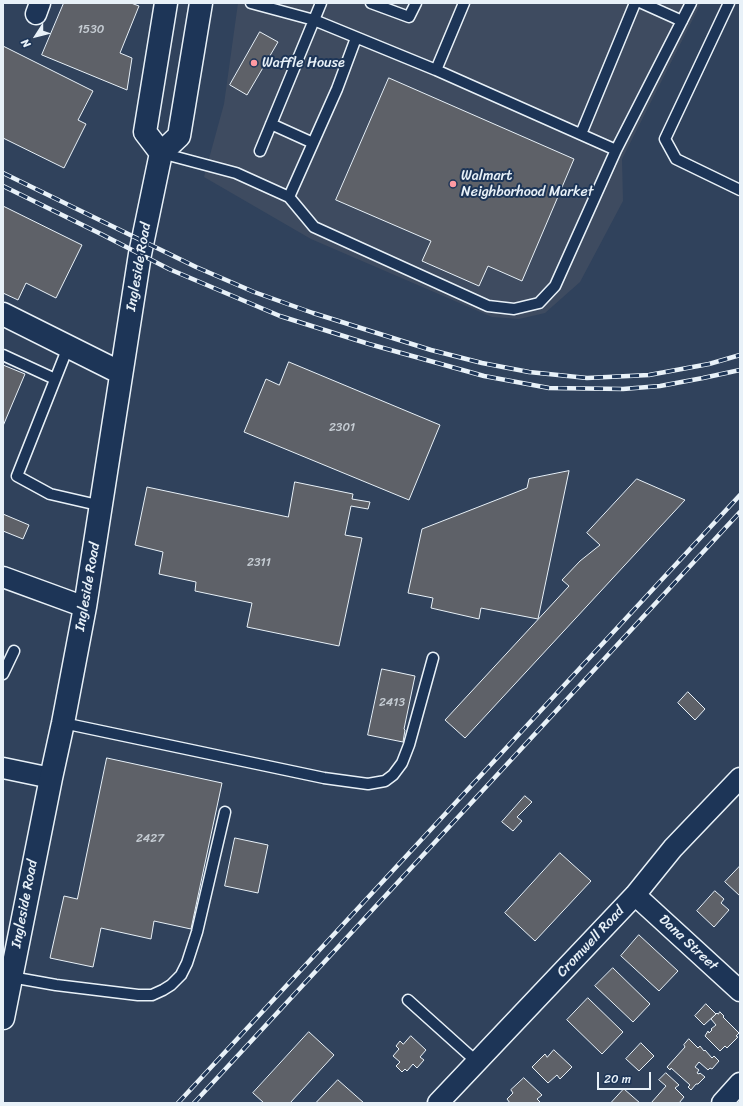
<!DOCTYPE html>
<html>
<head>
<meta charset="utf-8">
<style>
  body { margin:0 }
  #map { position:relative; width:743px; height:1106px; overflow:hidden; background:#30425c; font-family:Sriracha,sans-serif }
  canvas { display:block }
  .frame { position:absolute; inset:0; border:4px solid #e8f1f8; pointer-events:none }
  .north { position:absolute; left:16px; top:16px; width:40px; height:40px; -webkit-text-stroke:3px #1d3557; paint-order:stroke; rotate:234deg; font-size:11px; font-weight:700; line-height:16px; text-align:center; color:#e8f1f8 }
  .north::after { content:''; display:block; margin:auto; width:14px; height:18px; background:#e8f1f8; clip-path:polygon(50% 0,100% 100%,50% 72%,0 100%) }
  .scale { position:absolute; left:597px; top:1072px; width:54px; height:18px; box-sizing:border-box; border:2px solid #e8f1f8; border-top:0; padding-left:5px; font-size:12px; line-height:14px; white-space:nowrap; color:#e8f1f8; -webkit-text-stroke:3px #1d3557; paint-order:stroke }
</style>
</head>
<body>
<div id="map">
<canvas width="743" height="1106"></canvas>
<div class="frame"></div>
<div class="north">N</div>
<div class="scale">20 m</div>
</div>
<script>
const ctx = document.querySelector('canvas').getContext('2d');
ctx.lineJoin = 'round';
function fillPath(path, color) {
  ctx.fillStyle = color;
  ctx.fill(path, 'evenodd');
}
function stroke(path, color, width, dash) {
  ctx.strokeStyle = color;
  ctx.lineWidth = width;
  ctx.lineCap = dash ? 'butt' : 'round';
  ctx.setLineDash(dash || []);
  ctx.stroke(path);
}
function label(font, color, halo, rows, align = 'center') {
  ctx.font = font + ' Sriracha,sans-serif';
  ctx.lineWidth = 4;
  ctx.setLineDash([]);
  ctx.textBaseline = 'middle';
  ctx.strokeStyle = halo;
  ctx.fillStyle = color;
  for (const [text, x, y, turn = 0] of rows) {
    ctx.save();
    ctx.translate(x, y);
    ctx.rotate((+turn || 0) * Math.PI / 180);
    ctx.textAlign = isNaN(turn) ? turn : align;
    if (halo) ctx.strokeText(text, 0, 0);
    ctx.fillText(text, 0, 0);
    ctx.restore();
  }
}
const built = new Path2D(`
  M238 3H701L622 159 623 201 580 282 545 313 519 319 492 317 311 239 204 177 224 104Z`);
const building = new Path2D(`
  M64 3H131L139 6 120 53 132 58 127 90 42 55Z
  M260 32 278 42 247 95 230 85Z
  M3 46 93 91 78 120 86 124 64 168 3 138Z
  M389 78 574 159 522 281 488 266 479 286 422 261 431 241 336 200Z
  M3 206 82 245 56 298 26 283 18 300 3 293Z
  M289 362 440 425 409 500 244 432 266 379 279 385Z
  M3 365 25 374 3 426Z
  M569 471 538 619 481 608 479 619 431 608 433 598 408 593 422 529 527 488 529 479Z
  M637 479 685 500 465 738 445 720 569 586 562 580 580 561 600 545 587 533Z
  M295 482 353 494 352 499 370 502 368 509 351 506 345 535 362 538 339 646 247 627 252 603 195 591 196 582 159 574 163 552 135 545 147 487 288 517Z
  M3 514 29 525 23 539 3 531Z
  M382 669 415 676 404 729 405 730 403 742 368 735Z
  M688 692 705 709 695 720 678 703Z
  M107 758 222 783 191 929 154 921 151 939 101 928 93 967 50 958 64 896 77 899Z
  M525 796 532 802 517 817 522 821 513 831 502 822Z
  M235 838 268 845 258 893 225 886Z
  M560 853 591 881 535 941 505 913Z
  M740 866V896L725 882Z
  M715 891 724 899 721 903 729 910 714 927 697 911Z
  M639 935 678 971 659 991 621 956Z
  M613 968 650 1004 633 1022 595 986Z
  M588 998 623 1032 602 1054 567 1020Z
  M706 1004 716 1014 704 1025 695 1016Z
  M720 1012 724 1016 723 1017 739 1033 736 1036 738 1037 727 1048 725 1046 720 1051 705 1036 708 1031 709 1033 712 1030 711 1029 716 1025 711 1019 717 1013 718 1014Z
  M309 1032 334 1055 290 1103H264L253 1093Z
  M411 1036 426 1050 420 1057 424 1060 417 1068 413 1064 407 1071 405 1069 402 1072 396 1066 400 1062 393 1056 399 1049 396 1046 400 1041 403 1044Z
  M689 1039 698 1048 700 1046 704 1051 705 1050 712 1058 714 1056 719 1061 712 1069 710 1068 708 1070 699 1062 695 1067 699 1070 697 1073 699 1074 700 1073 705 1077 698 1084H696L691 1090 688 1087 690 1085 671 1068 670 1070 667 1067 685 1047 684 1045Z
  M641 1043 654 1056 639 1071 626 1059Z
  M554 1050 572 1067 560 1079 557 1075 548 1083 532 1067 545 1054 547 1057Z
  M666 1073 679 1085 675 1088 684 1097 679 1103H651L666 1086 659 1080Z
  M524 1078 542 1095 537 1099 540 1102 539 1103H510L507 1099 513 1093 511 1090Z
  M338 1080 364 1103H316Z
  M624 1089 640 1103H611Z`);
const service = new Path2D(`
  M251 3 314 20 321 3
  M371 3 409 17 416 3
  M642 3 682 21
  M729 3 665 139 676 159 740 190
  M436 70 464 3
  M271 124 313 143
  M581 134 635 3
  M260 151 314 20 436 70 616 150 691 3
  M161 153 236 173 289 197 337 89 356 38
  M289 197 314 227 488 306 514 309 539 303 555 286 616 150
  M68 347 17 476 50 494 102 506
  M3 355 55 379
  M3 674 14 651
  M63 723 324 778 368 784 385 781 393 775 402 763 409 745 433 658
  M11 977 56 985 138 995H152L163 990 171 985 181 975 187 963 197 932 225 812
  M408 1000 477 1062`);
const minor = new Path2D(`
  M36 14 40 3
  M3 577 85 607
  M3 768 51 778
  M635 895 740 991
  M438 1103 635 895 673 848 740 778
  M722 1103 740 1083`);
const tertiary = new Path2D(`
  M161 153 145 132 166 3
  M3 314 121 373
  M3 1018 51 778 63 723 85 607 140 254 161 153 179 136 201 3`);
const rail = new Path2D(`
  M3 173 196 267 254 292 313 313 431 350 482 363 529 372 587 378 649 375 709 364 740 355
  M3 186 103 235 169 269 280 316 369 344 484 376 549 388 623 389 660 386 703 378 740 370
  M178 1103 740 495
  M194 1103 740 512`);
const markers = [
  [254,63,4,"#ff9aa2"],
  [453,184,4,"#ff9aa2"]
];
const numberNames = [
  ["1530",91,30],
  ["2301",342,428],
  ["2311",259,563],
  ["2413",392,703],
  ["2427",150,839]
];
const poiNames = [
  ["Waffle House",262,63],
  ["Walmart",461,176],
  ["Neighborhood Market",461,192]
];
const streetNames = [
  ["Ingleside Road",139,267,-80],
  ["Ingleside Road",88,587,-80],
  ["Ingleside Road",25,904,-79],
  ["Cromwell Road",591,942,-47],
  ["Dana Street",688,943,43]
];
fillPath(built, '#3e4b60');
fillPath(building, '#5e6168');
stroke(building, '#e8f1f8', 1);
stroke(service, '#e8f1f8', 13);
stroke(minor, '#e8f1f8', 23);
stroke(tertiary, '#e8f1f8', 25);
stroke(service, '#1d3557', 10);
stroke(minor, '#1d3557', 20);
stroke(tertiary, '#1d3557', 22);
stroke(rail, '#e8f1f8', 4.5);
stroke(rail, '#1d3557', 3, [9]);
for (const [x, y, r, color] of markers) {
  const dot = new Path2D();
  dot.arc(x, y, r, 0, 2 * Math.PI);
  ctx.fillStyle = color;
  ctx.fill(dot);
  stroke(dot, '#1d3557', 1.5);
}
label('12px', '#c6cdd4', null, numberNames);
label('14px', '#e8f1f8', '#1d3557', poiNames, 'left');
label('14px', '#e8f1f8', '#1d3557', streetNames);
</script>
</body>
</html>
